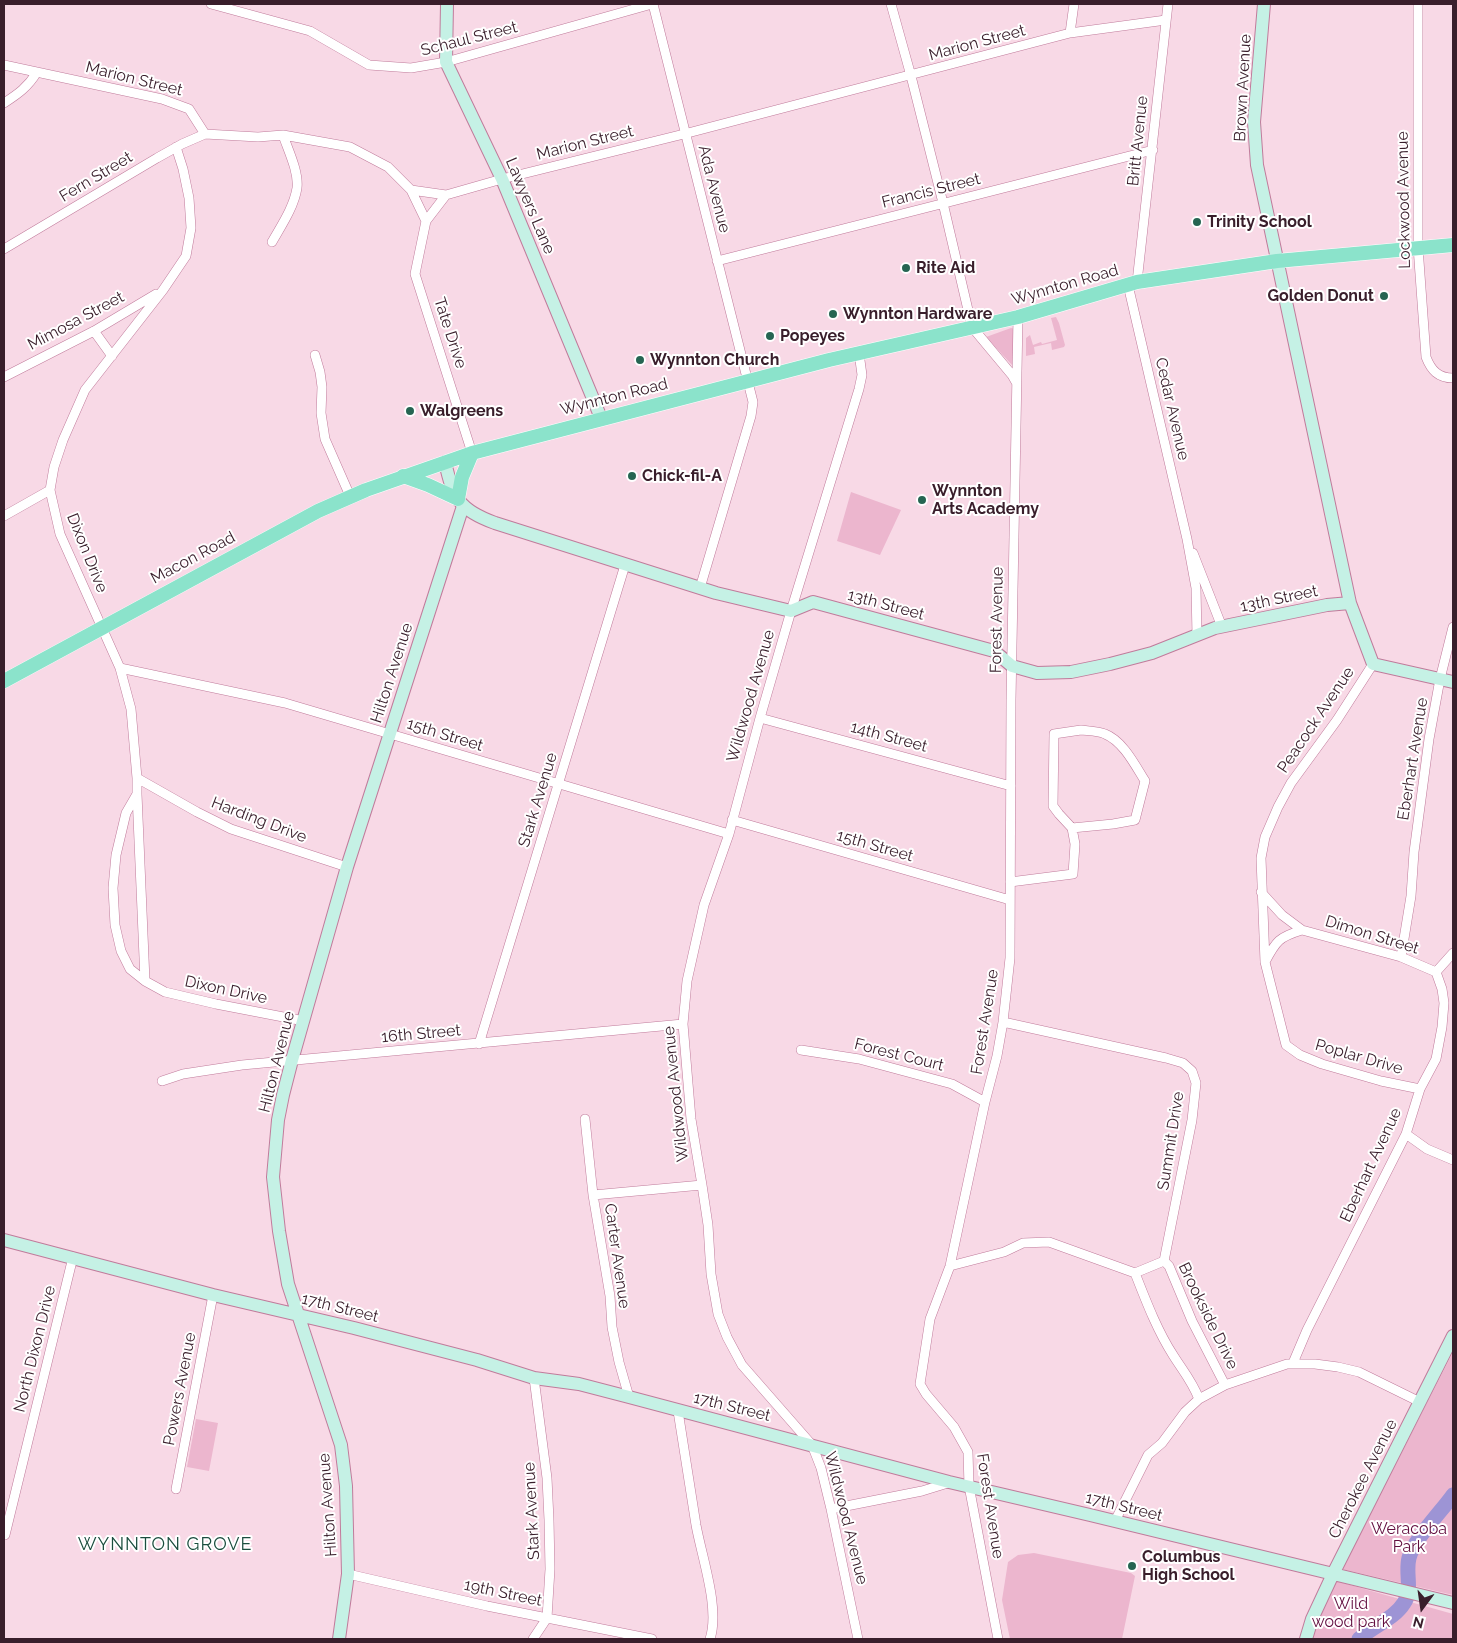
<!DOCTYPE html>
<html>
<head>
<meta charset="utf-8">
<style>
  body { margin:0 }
  #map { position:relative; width:1457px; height:1643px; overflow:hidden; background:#f8d9e6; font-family:Raleway,sans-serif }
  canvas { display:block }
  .frame { position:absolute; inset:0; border:5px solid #391e2b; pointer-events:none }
  .north { position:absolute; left:1397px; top:1583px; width:50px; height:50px; -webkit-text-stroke:4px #fff; paint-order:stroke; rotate:194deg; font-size:14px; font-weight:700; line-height:20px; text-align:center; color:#391e2b }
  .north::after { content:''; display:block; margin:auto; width:18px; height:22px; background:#391e2b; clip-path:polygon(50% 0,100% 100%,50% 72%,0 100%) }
</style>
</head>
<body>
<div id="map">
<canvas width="1457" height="1643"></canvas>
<div class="frame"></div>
<div class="north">N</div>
</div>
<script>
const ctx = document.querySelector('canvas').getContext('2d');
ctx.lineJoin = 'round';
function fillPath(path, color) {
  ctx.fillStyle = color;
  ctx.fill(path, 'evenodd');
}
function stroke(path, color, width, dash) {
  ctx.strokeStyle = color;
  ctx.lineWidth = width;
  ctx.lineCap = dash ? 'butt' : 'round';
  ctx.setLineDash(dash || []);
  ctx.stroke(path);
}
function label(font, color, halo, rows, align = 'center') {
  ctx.font = font + ' Raleway,sans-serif';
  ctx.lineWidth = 4;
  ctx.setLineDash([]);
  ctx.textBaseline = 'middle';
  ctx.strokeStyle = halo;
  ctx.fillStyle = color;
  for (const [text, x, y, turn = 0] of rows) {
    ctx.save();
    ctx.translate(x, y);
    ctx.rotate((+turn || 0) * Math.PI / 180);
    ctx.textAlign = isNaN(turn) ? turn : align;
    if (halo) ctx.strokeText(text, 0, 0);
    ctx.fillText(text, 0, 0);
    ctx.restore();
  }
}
const green = new Path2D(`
  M1056 317 1059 323 1065 345 1064 347 1052 350 1051 343 1034 347 1035 354 1026 356V338L1030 335 1033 345 1041 342 1042 344 1057 340 1051 318Z
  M1011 328 1015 329 1012 365 986 337Z
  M851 492 901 510 880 555 837 541Z
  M1453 1352V1595L1342 1569Z
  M196 1419 218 1423 209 1471 187 1467Z
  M1034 1553 1131 1573 1135 1576 1122 1639H1010L1002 1600 1008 1562 1018 1555Z
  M1336 1581 1453 1614V1639H1310Z`);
const river = new Path2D(`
  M1359 1639C1373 1626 1394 1619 1404 1603 1413 1590 1405 1573 1409 1558 1414 1539 1441 1512 1453 1495`);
const street = new Path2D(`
  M211 4 310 31 369 65 411 68 446 62 652 4
  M653 4 753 402 751 416 700 588
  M891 4 911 76 943 203 972 327 1012 375 1016 382
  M1418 4V247L1426 357C1431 370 1438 378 1453 378
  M1070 33 1074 4
  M4 65 162 99 189 109 205 134 258 137 283 135 350 147 388 167 411 190 446 195 502 179 684 134 1070 33 1166 20
  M4 103C18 94 28 87 37 72
  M176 147 183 169 189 198 191 228 186 256 163 290 85 390 63 440 54 467 50 490 60 534 120 668 131 709 137 778V794L126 813 116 855 113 888 115 925 121 951 130 969 145 981 165 992 216 1004 304 1021
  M411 190 426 221
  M446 195 426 221 415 274 472 453
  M272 242C281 226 294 207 297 188 299 172 288 150 283 135
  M4 249 157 158 182 144 205 134
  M717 261 1153 150
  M1137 282 1168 4
  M1128 285 1187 539 1196 588 1197 636
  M94 331 112 356
  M315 355 320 372 322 387 321 413 325 439 350 496
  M4 377 94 331 156 294
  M4 516 50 490
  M1193 553 1222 627
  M1373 664 1337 720 1291 783 1278 807 1265 837 1261 858 1265 962 1286 1045 1300 1055 1322 1064 1381 1081 1420 1089
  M120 668 285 703 729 834
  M760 718 1011 786
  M1081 730C1089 731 1098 731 1105 734 1123 741 1135 765 1145 781L1135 820 1113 824 1072 828 1059 814 1053 806 1054 734Z
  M137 778 197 812 231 829 347 867
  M137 794 145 981
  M732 820 1010 900
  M1010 882 1073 874 1075 844 1072 828
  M1261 892 1282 915 1302 930 1401 957 1436 972
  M1401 957 1411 896 1414 852 1429 739 1440 679 1453 627
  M1265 962C1276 941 1279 937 1302 930
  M1436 972 1453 953
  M1003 1022 1166 1058 1183 1063 1192 1071 1196 1083 1192 1120 1164 1261 1135 1273
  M479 1044 625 565
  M801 1050 859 1059 952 1084 985 1102
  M162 1081 183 1074 242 1065 683 1024
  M585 1119 593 1195 610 1296 612 1327 619 1362 629 1397
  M1406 1134 1427 1149 1453 1160
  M593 1195 702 1185
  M1164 1261 1169 1266 1192 1321 1225 1385
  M950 1266 1004 1252 1023 1243 1049 1242 1135 1273C1146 1301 1157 1330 1173 1355 1183 1371 1192 1381 1199 1399
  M1293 1363 1307 1330 1406 1134 1420 1089 1436 1059 1442 1027 1444 1003 1442 989 1436 972
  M678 1411C684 1449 690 1487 696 1525 702 1558 720 1608 710 1639
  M176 1489 213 1295
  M831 1509 922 1491 948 1483
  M1115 1521 1148 1455 1162 1443 1185 1412 1199 1399 1225 1385 1287 1364H1315L1338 1367 1359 1372 1420 1402
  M5 1535 73 1257
  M348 1574 487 1606 652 1639
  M533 1639 547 1618 550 1569 549 1520 547 1478 534 1378
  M858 1639 831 1509 821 1468 812 1445 742 1365 727 1337 718 1314 711 1274 708 1225 702 1185 691 1119 683 1024 687 981 704 905 729 834 760 718 791 611 859 389 862 375 859 353
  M998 1639 969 1486 968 1452 954 1427 926 1394 920 1384 930 1319 950 1266 985 1102 997 1056 1003 1022 1010 958 1011 700 1018 317`);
const secondary = new Path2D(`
  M447 4 446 62 502 179 601 418
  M1264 4 1254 122 1257 165 1350 603 1373 664 1453 682
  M445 462C453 498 459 510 495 523L716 593 791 611 813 602 994 651 1012 666 1037 673 1071 672 1110 664 1152 653 1215 628 1327 605 1350 603
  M4 1240 213 1295 354 1328 477 1360 534 1378 579 1384 629 1397 949 1482 1090 1515 1453 1603
  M339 1639 348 1574 346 1486 341 1445 288 1284 279 1231 273 1177 278 1120 283 1095 292 1060 347 867 463 506
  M1306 1639 1312 1619 1333 1574 1453 1336`);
const primary = new Path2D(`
  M403 476 428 485 458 499 462 477 472 453
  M4 681 318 511 366 490 472 453 829 360 1018 317 1137 282 1277 261 1453 245`);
const markers = [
  [1197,222,5,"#266552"],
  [906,268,5,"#266552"],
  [1384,296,5,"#266552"],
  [833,314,5,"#266552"],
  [770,336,5,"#266552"],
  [640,360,5,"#266552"],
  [410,411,5,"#266552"],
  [632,476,5,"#266552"],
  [922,500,5,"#266552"],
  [1132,1566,5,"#266552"]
];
const streetNames = [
  ["Schaul Street",469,39,-14],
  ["Marion Street",977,43,-15],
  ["Marion Street",134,79,14],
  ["Brown Avenue",1243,88,-87],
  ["Britt Avenue",1138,141,-84],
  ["Marion Street",585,143,-14],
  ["Fern Street",96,177,-31],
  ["Ada Avenue",714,189,76],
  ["Francis Street",931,191,-14],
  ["Lockwood Avenue",1404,200,-91],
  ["Lawyers Lane",530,206,67],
  ["Wynnton Road",1065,285,-16],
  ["Mimosa Street",76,321,-28],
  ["Tate Drive",450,333,72],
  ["Wynnton Road",614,397,-14],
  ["Cedar Avenue",1172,409,77],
  ["Dixon Drive",87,553,68],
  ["Macon Road",193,558,-28],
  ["13th Street",1279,599,-12],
  ["13th Street",886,605,15],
  ["Forest Avenue",997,620,-89],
  ["Hilton Avenue",392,673,-72],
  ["Wildwood Avenue",751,696,-74],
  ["Peacock Avenue",1316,720,-56],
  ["15th Street",445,735,17],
  ["14th Street",889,737,15],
  ["Eberhart Avenue",1413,759,-81],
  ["Stark Avenue",538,800,-73],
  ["Harding Drive",259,820,21],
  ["15th Street",875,846,16],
  ["Dimon Street",1372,935,17],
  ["Dixon Drive",226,990,12],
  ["Forest Avenue",985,1022,-81],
  ["16th Street",421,1034,-5],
  ["Forest Court",899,1055,14],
  ["Poplar Drive",1359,1057,16],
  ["Hilton Avenue",277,1062,-76],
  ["Wildwood Avenue",676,1094,-96],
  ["Summit Drive",1171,1141,-81],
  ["Eberhart Avenue",1371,1165,-65],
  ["Carter Avenue",617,1256,82],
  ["17th Street",340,1308,14],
  ["Brookside Drive",1208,1316,64],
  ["North Dixon Drive",35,1349,-76],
  ["Powers Avenue",180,1389,-79],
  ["17th Street",732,1407,14],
  ["Cherokee Avenue",1363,1479,-63],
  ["Hilton Avenue",328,1505,-94],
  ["Forest Avenue",990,1506,81],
  ["17th Street",1124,1507,14],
  ["Stark Avenue",532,1511,-93],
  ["Wildwood Avenue",846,1518,76],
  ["19th Street",503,1593,12]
];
const poiNames = [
  ["Trinity School",1207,222],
  ["Rite Aid",916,268],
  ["Golden Donut",1374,296,"right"],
  ["Wynnton Hardware",843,314],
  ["Popeyes",780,336],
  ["Wynnton Church",650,360],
  ["Walgreens",420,411],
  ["Chick-fil-A",642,476],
  ["Wynnton",932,491],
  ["Arts Academy",932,509],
  ["Columbus",1142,1557],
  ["High School",1142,1575]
];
const parkNames = [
  ["Weracoba",1409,1529],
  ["Park",1409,1547],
  ["Wild",1351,1604],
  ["wood park",1351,1622]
];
const neighbourhoodNames = [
  ["WYNNTON GROVE",165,1545]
];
fillPath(green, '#ecb6ce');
stroke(river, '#9d94d5', 15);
stroke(street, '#c07b9b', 10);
stroke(secondary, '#c07b9b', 14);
stroke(primary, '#fff', 15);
stroke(street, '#fff', 9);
stroke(secondary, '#c5f1e5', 12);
stroke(primary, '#8be3cb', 14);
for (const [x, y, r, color] of markers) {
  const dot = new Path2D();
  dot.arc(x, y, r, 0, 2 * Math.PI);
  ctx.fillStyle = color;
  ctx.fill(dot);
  stroke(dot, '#fff', 2);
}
label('16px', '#391e2b', '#fff', streetNames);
label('bold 16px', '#391e2b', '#fff', poiNames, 'left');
label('16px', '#620e3f', '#fff', parkNames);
ctx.letterSpacing = '1px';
label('18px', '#1b4d3e', '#fff', neighbourhoodNames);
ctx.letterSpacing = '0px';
</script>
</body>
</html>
